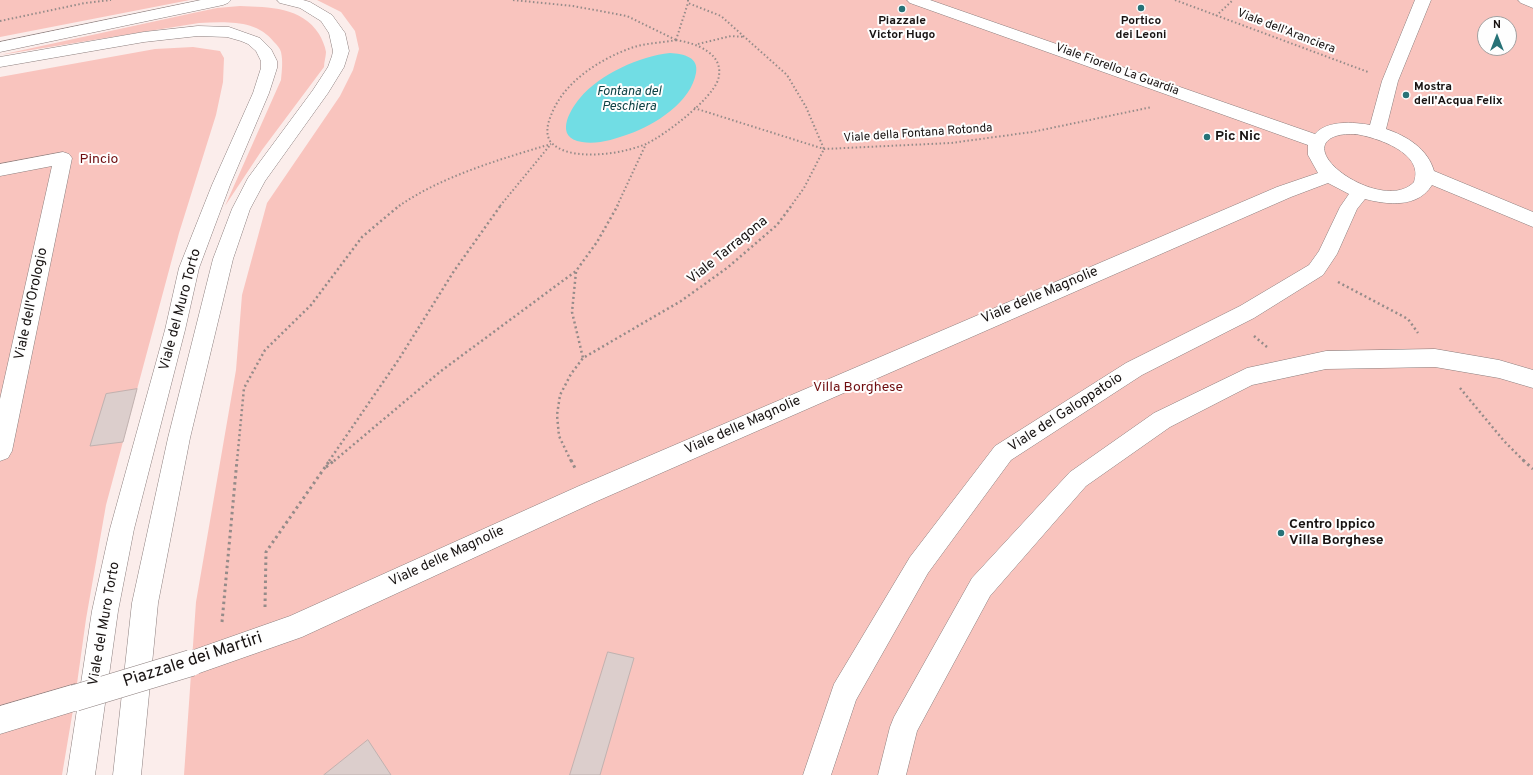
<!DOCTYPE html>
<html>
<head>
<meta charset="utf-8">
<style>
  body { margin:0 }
  #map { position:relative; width:1533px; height:775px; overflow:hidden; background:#fbedeb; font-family:Overpass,sans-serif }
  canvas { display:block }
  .north { position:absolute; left:1477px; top:16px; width:40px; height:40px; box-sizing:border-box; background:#fefefe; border:1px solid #a2a0a0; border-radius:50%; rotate:0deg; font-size:11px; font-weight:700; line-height:16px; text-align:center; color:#181312 }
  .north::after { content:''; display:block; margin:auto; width:14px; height:18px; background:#277277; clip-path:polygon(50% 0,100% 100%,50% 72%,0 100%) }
</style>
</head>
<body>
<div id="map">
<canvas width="1533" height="775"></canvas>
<div class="north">N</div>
</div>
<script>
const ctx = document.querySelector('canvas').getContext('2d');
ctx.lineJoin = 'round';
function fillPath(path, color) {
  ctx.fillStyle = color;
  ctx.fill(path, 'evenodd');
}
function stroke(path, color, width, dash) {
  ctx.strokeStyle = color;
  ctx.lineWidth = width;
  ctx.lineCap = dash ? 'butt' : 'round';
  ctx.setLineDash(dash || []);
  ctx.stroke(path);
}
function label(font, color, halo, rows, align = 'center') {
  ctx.font = font + ' Overpass,sans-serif';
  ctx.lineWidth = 4;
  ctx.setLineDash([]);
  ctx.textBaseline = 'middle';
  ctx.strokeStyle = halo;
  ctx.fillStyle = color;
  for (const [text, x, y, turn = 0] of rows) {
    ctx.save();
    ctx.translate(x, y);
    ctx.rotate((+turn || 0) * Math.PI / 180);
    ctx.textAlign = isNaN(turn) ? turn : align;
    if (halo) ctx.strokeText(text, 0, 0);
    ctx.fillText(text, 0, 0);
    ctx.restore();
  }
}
const green = new Path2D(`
  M0 0H190L0 37Z
  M317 0H1533V775H184L196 602 236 370 242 295 267 203 340 96 353 70 359 49 355 31 341 12ZM1485 24H1509V48H1485Z
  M240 6C269 7 302 7 319 34 322 39 325 46 326 52 326 56 324 62 324 67L262 150 225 206 281 80C282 70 283 61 281 52 280 48 277 45 274 42 256 19 225 22 199 23L0 55 193 13 217 8Z
  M193 47 220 51 224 58 223 82 216 115 179 233 106 505 86 619 75 698 62 775H0V77L155 49Z`);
const water = new Path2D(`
  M670 53C684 54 699 57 696 73 691 102 655 125 629 134 615 139 597 145 582 142 554 138 569 111 580 98 600 74 640 56 670 53Z`);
const building = new Path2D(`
  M137 389 123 442 90 446 106 394Z
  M608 652 634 658 600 775H570Z
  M368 740 391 775H324Z`);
const pathFar2 = new Path2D(`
  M513 0 573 6 627 16 676 40
  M688 0V3L721 16 787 75 806 107 824 149 804 188 791 206
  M1175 0 1368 72
  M1216 16 1233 0
  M0 21 85 3 111 0
  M676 40C695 43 726 53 718 80 711 100 665 135 646 144 626 152 602 156 580 154 570 153 557 150 550 141 546 134 547 126 550 118 562 83 598 60 631 48 645 43 661 43 676 40Z
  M676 40 688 3
  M698 44 731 36 745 37
  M694 108 824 149 951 143 1032 132 1152 107
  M399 206C442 176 501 159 551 144
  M500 206 551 144
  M617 206 646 144`);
const pathFar1 = new Path2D(`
  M576 272 572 312 583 358
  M1338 282 1408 319 1418 333
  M1254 336 1267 347
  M1460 388 1504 441 1524 461
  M237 461 244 388 265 350 311 305 362 237 400 205
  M329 461 399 359 454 271 501 205
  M334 461 441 371 576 271 597 242 618 205
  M571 461 559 436 557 415 560 395 571 374 583 358 681 301 727 268 777 225 792 205`);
const path = new Path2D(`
  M571 460 576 470
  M1523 460 1533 469
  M326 467 335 460
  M265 607 266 552 330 460
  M222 622 237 460`);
const minor = new Path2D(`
  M907 0H930L1315 134C1327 120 1354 122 1370 125L1382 81 1415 0H1431L1398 81 1386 129C1407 136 1428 149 1434 171L1533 212V227L1432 185C1418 208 1388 205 1365 199L1357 209 1337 254 1323 275 1254 318 1142 375 1011 460 928 573 856 700 831 775H803L834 684 910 557 995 446 1126 363 1240 306 1309 265 1319 251 1340 207 1349 194 1328 183 1291 197 595 502 302 637 191 676 182 672 178 663 182 654 290 616 579 486 1277 187 1318 173 1308 155V145L910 3ZM1355 134C1376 137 1425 153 1414 182 1384 214 1292 151 1336 136 1342 134 1349 134 1355 134Z
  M1518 0H1533V8L1521 3Z
  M63 152 69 154 72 158 12 451 8 458 0 461V399L52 166 0 176V164Z
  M1435 349 1499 360 1533 370V388L1499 378 1435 367 1326 369 1252 385 1170 427 1086 486 990 596 917 731 906 775H878L890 727 894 717 972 578 1070 472 1154 413 1247 368 1326 351Z
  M75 684 85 688 89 698 85 708 0 734V706Z`);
const major = new Path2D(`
  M201 0H231L228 3 223 5 0 52V42Z
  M277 0H303L310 2 332 15 345 33 349 51 344 67 328 93 265 181 250 209 233 259 190 438 158 603 141 775H113L132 603 168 438 213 259 232 209 248 178 313 90 328 67 332 56 333 51 329 33 321 21 300 8 280 3Z
  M198 26 229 27 260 38 271 49 277 61V68L269 93 230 185 199 268 185 330 134 529 118 611 95 775H67L92 611 110 529 165 330 179 268 212 185 253 93 261 68V61L256 51 248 44 241 41 227 37 198 36 144 42 0 67V57L144 32Z`);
const minorBridge = new Path2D(`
  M75 698 191 663`);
const markers = [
  [1141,8,4,"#277277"],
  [902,9,4,"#277277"],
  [1406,95,4,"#277277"],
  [1207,137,4,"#277277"],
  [1281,533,4,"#277277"]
];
const farPoinames = [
  ["Piazzale",902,22],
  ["Victor Hugo",902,36],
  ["Portico",1141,22],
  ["dei Leoni",1141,36],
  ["Mostra",1414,88,"left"],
  ["dell'Acqua Felix",1414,102,"left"]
];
const farStreetnames = [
  ["Viale dell'Aranciera",1286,32,21],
  ["Viale Fiorello La Guardia",1117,70,20],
  ["Viale della Fontana Rotonda",918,134,-4]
];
const farWaternames = [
  ["Fontana del",629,92],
  ["Peschiera",629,107]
];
const poiNames = [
  ["Pic Nic",1215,137],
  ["Centro Ippico",1289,525],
  ["Villa Borghese",1289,541]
];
const parkNames = [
  ["Pincio",99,160],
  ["Villa Borghese",858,388]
];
const streetNames = [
  ["Viale Tarragona",728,251,-39],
  ["Viale delle Magnolie",1040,296,-23],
  ["Viale dell'Orologio",32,304,-78],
  ["Viale del Muro Torto",181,310,-75],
  ["Viale del Galoppatoio",1066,413,-33],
  ["Viale delle Magnolie",743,426,-24],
  ["Viale delle Magnolie",447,557,-25],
  ["Viale del Muro Torto",105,624,-80]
];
const nearStreetnames = [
  ["Piazzale dei Martiri",193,661,-18]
];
fillPath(green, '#f9c4be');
fillPath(water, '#71dde4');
fillPath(building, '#dccecc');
stroke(building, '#c0b2b0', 1);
stroke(minor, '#8c7f7e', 1);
stroke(major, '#8c7f7e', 1);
stroke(pathFar2, '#958b89', 2, [1.5, 2.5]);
stroke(pathFar1, '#958b89', 2.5, [2, 3]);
stroke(path, '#958b89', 3, [2.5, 3.5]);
fillPath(minor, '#fff');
fillPath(major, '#fff');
stroke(minorBridge, '#8c7f7e', 27, []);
stroke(minorBridge, '#fff', 26);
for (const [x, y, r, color] of markers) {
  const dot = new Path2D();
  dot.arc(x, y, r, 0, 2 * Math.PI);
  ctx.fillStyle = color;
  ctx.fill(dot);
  stroke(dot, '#fefefe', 1.5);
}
label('bold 12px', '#181312', '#fefefe', farPoinames);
label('12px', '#181312', '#fefefe', farStreetnames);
label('italic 13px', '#0d4144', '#fefefe', farWaternames);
label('bold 14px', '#181312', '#fefefe', poiNames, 'left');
label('14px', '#6f0d0f', '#fefefe', parkNames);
label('14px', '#181312', '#fefefe', streetNames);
label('17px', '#181312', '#fefefe', nearStreetnames);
</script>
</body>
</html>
